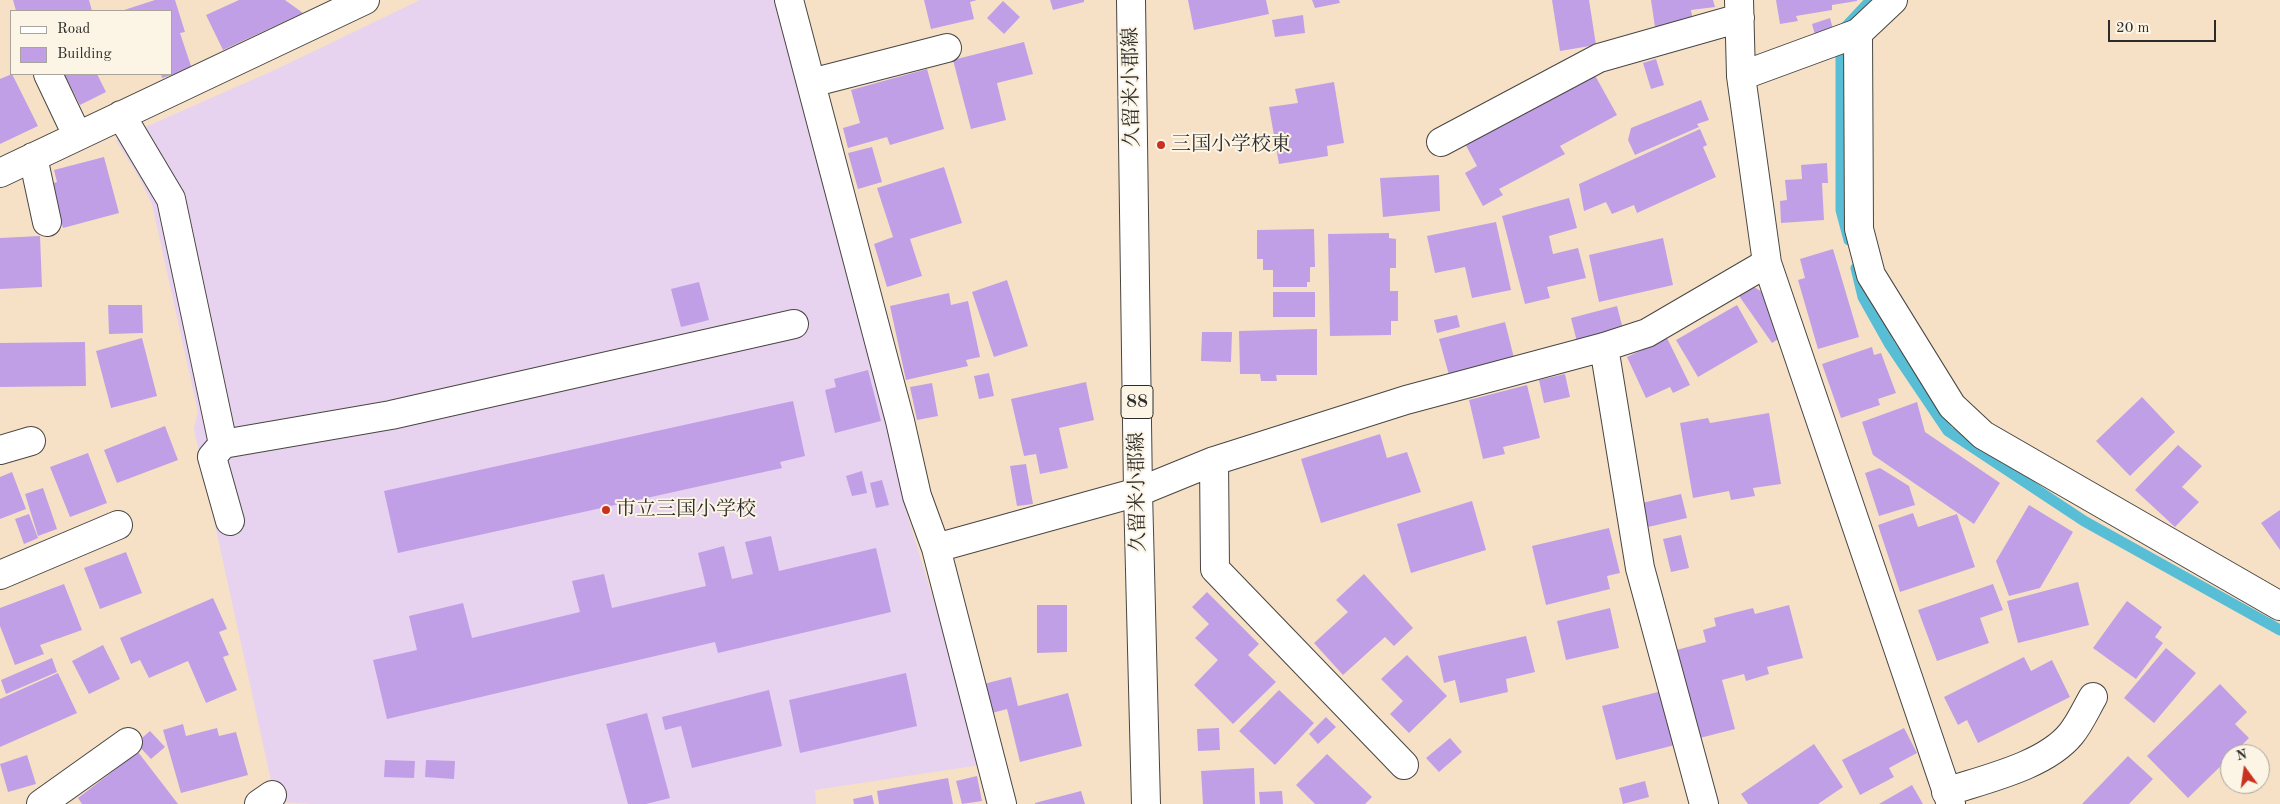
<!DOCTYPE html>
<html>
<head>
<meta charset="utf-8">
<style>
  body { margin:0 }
  #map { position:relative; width:2280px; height:804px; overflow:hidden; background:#f6e1c7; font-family:"Old Standard TT",serif }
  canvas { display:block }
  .legend { position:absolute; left:10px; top:10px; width:162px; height:65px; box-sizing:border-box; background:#fcf5e5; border:1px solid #a8a49b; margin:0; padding:6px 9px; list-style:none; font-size:15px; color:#2b2b2b }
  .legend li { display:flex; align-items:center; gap:10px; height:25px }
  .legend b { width:25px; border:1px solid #a8a49b }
  .north { position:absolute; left:2220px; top:744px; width:50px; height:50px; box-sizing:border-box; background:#fcf5e5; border:1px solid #a8a49b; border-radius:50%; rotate:346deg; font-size:14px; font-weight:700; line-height:20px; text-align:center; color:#2b2b2b }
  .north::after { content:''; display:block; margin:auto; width:18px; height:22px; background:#c8321e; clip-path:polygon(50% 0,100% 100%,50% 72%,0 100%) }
  .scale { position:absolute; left:2108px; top:20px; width:108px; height:22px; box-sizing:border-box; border:2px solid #2b2b2b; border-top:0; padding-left:6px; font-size:15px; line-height:18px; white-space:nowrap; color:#2b2b2b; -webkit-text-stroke:4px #fcf5e5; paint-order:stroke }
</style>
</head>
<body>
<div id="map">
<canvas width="2280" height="804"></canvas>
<ul class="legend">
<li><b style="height:6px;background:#fff"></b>Road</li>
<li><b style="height:14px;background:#c09fe6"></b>Building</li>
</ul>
<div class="north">N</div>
<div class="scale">20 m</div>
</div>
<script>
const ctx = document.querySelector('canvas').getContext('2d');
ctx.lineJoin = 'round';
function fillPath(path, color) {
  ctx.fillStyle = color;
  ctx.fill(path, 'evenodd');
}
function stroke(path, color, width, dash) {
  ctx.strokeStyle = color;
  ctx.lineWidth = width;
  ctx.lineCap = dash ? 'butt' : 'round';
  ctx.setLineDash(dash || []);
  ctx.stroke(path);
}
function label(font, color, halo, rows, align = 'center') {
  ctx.font = font + ' "Old Standard TT","Noto Serif JP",serif';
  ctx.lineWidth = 4;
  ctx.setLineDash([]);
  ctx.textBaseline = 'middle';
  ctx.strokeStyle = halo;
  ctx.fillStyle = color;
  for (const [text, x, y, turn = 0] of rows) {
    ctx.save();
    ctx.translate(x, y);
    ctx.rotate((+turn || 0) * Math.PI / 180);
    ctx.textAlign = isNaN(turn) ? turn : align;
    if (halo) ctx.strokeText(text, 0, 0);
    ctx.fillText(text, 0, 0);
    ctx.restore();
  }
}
const built = new Path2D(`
  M420 0H776L878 372 906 511 953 664 980 765 815 790 816 804H313L283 802 272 785 194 429 198 412 152 204 141 181 116 140 277 69Z`);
const stream = new Path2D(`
  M1849 240 1841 210V32L1871 0
  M1856 268 1863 297 1890 345 1948 431 2084 521 2280 630`);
const building = new Path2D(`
  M13 0H89L92 11H16Z
  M155 0H175L185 32 180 33 192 69 162 78 161 74H171V11H121Z
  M239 0H285L303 13 223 50 206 15Z
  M924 0H977L970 2 974 19 931 29Z
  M1050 0H1084V2L1053 10Z
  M1188 0H1266L1269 14 1194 30Z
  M1312 0H1339L1340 3 1315 8Z
  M1552 0H1589L1596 45 1560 51Z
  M1651 0H1713L1715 7 1691 10 1693 21 1655 27Z
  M1776 0H1857V1L1832 5V10L1796 16 1798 21 1780 24Z
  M1003 1 1020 17 1004 34 987 18Z
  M1303 15 1305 33 1275 37 1272 20Z
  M1830 18 1833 29 1815 35 1812 24Z
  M1024 42 1033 74 997 83 1006 120 971 129 953 60Z
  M1656 59 1664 85 1651 89 1643 63Z
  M927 69 944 129 890 145 887 137 848 148 843 128 860 123 851 90Z
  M1592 70 1617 115 1560 146 1565 154 1499 189 1503 195 1483 206 1465 173 1477 166 1463 140Z
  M12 74 38 126 0 144V79Z
  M64 74H97L106 92 80 105Z
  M1334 82 1344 143 1327 146 1328 156 1279 164 1269 107 1298 103 1295 89Z
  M1701 100 1709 120 1697 124 1699 127 1635 155 1628 140 1631 128Z
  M1700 129 1707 145 1703 147 1716 177 1637 213 1634 205 1612 214 1606 202 1584 211 1579 184Z
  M872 147 882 182 858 189 848 153Z
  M104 157 119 213 63 228 51 184 57 182 54 170Z
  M1827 163 1828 183H1822L1824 220 1781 223 1780 201 1787 200 1785 180 1802 179 1801 165Z
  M944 167 962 223 910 239 922 276 887 287 874 244 893 237 877 188Z
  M1439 175 1440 211 1383 217 1380 178Z
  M1569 198 1577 228 1549 236 1553 254 1578 248 1586 278 1547 287 1550 298 1525 304 1502 216Z
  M1496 222 1511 290 1472 298 1465 267 1435 273 1427 236Z
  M1314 229 1315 267H1310V282H1307V287H1273V270H1263V259H1257V230Z
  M1389 233V238L1396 239V268H1390V291H1398V321H1391V335L1330 336 1328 234Z
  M40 236 42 287 0 289V238Z
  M1663 238 1673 285 1599 302 1589 255Z
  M1833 249 1859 337 1818 349 1798 280 1805 278 1800 259Z
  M1007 280 1028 346 994 357 972 292Z
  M699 282 709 320 681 327 671 289Z
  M1751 285 1767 295 1780 338 1772 343 1737 293Z
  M1273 292H1315V317H1273Z
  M949 293 951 305 968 301 980 357 966 360 968 366 906 380 890 306Z
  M108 305H142L143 333 109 334Z
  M1737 305 1758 342 1698 377 1676 340Z
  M1617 306 1623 329 1577 342 1571 318Z
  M1457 315 1460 327 1437 333 1434 320Z
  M1505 322 1514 358 1449 375 1439 339Z
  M1317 329V375H1276L1277 381H1261L1260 374H1240L1239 331Z
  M1202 332H1232L1231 362 1201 361Z
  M142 338 157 396 111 408 96 351Z
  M1667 338 1690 385 1673 393 1670 387 1646 398 1627 357Z
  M85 342 86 386 0 387V343Z
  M1872 347 1874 355 1881 353 1896 393 1878 399 1880 405 1841 418 1822 364Z
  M868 370 881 421 835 433 825 390 836 387 834 379Z
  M989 373 994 396 979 399 974 376Z
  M1565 374 1570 397 1544 403 1539 380Z
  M1086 382 1094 420 1059 428 1068 468 1040 474 1036 454 1024 456 1011 399Z
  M932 383 938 416 917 420 910 387Z
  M1527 385 1540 438 1503 447 1505 454 1483 459 1469 400Z
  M2142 397 2175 432 2130 476 2096 441Z
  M793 401 805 456 780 462 782 468 398 553 384 491Z
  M1917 402 1925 432 2000 483 1974 524 1873 455 1862 422Z
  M1769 413 1781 484 1753 488 1755 496 1731 500 1729 491 1693 498 1680 423 1708 418 1710 423Z
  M165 426 178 460 117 483 104 450Z
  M1380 434 1387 458 1407 452 1421 492 1321 523 1301 459Z
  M2178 445 2202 466 2182 487 2199 502 2175 527 2135 490Z
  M88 453 107 503 70 517 50 467Z
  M1026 464 1033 504 1017 506 1010 466Z
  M1880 468 1909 486 1915 505 1879 516 1865 473Z
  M862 471 867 493 852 496 846 476Z
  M12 472 26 509 0 519V477Z
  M882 480 889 505 876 508 870 483Z
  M43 488 57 529 38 536 25 494Z
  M1681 494 1687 518 1648 527 1642 503Z
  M1472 501 1486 550 1411 573 1397 524Z
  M2029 505 2073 532 2040 588 2009 596 1996 561Z
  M2280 510V550L2261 523Z
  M1913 513 1918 527 1957 514 1975 567 1900 592 1878 525Z
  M29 514 38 538 24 544 15 519Z
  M1609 528 1620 573 1607 576 1610 589 1546 605 1532 546Z
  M1681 535 1689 568 1671 572 1663 539Z
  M771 536 779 571 876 548 891 612 718 653 715 642 387 719 373 660 417 650 409 616 463 603 472 638 580 612 572 581 604 574 612 608 706 586 698 553 724 546 732 579 753 574 745 542Z
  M126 552 142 593 100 609 84 568Z
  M1364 574 1413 628 1394 646 1385 637 1343 675 1314 643 1348 612 1336 600Z
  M2078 582 2089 625 2018 643 2007 601Z
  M64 584 82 630 40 645 44 654 15 665 0 626V608Z
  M1993 584 2003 610 1980 618 1989 643 1937 661 1918 610Z
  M1207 592 1259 644 1248 655 1276 682 1233 724 1194 685 1218 660 1195 638 1209 624 1192 607Z
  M213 598 227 629 219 632 229 655 223 657 237 690 206 703 188 661 149 678 140 660 131 664 120 638Z
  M2127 601 2162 627 2155 637 2163 643 2136 679 2093 648Z
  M1037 605H1067V652L1037 653Z
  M1789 605 1803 658 1767 667 1769 674 1746 681 1744 674 1722 680 1735 729 1696 739 1673 651 1706 642 1703 630 1716 626 1714 618 1753 608 1755 614Z
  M1610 608 1619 648 1566 660 1557 621Z
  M1526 636 1535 672 1506 679 1508 692 1460 703 1455 680 1444 683 1438 656Z
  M103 645 120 679 89 694 72 661Z
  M2166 648 2196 673 2154 723 2124 698Z
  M1407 655 1447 696 1409 733 1390 714 1403 701 1381 679Z
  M2024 657 2031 671 2052 660 2070 697 1978 743 1967 720 1958 725 1944 697Z
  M52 658 57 672 6 694 1 680Z
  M58 673 77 713 0 747V699Z
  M906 673 917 726 800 753 789 700Z
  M1011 677 1018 706 1068 693 1082 746 1020 762 1007 709 992 713 984 684Z
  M2220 684 2247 712 2235 724 2249 738 2233 754H2230V757L2188 798 2147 756Z
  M769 690 782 746 692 768 681 726 665 730 662 717Z
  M1279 690 1314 723 1275 765 1239 731Z
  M1662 691 1675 745 1616 760 1602 706Z
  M647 713 670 798 646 804H628L606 724Z
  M1326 717 1336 727 1318 744 1309 734Z
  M183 724 186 736 217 728 219 736 236 732 248 775 181 793 163 730Z
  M1219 728 1220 750 1198 751 1197 729Z
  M1904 728 1917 753 1889 768 1894 777 1860 795 1842 760Z
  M150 731 165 747 151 759 136 743Z
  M1450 738 1462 752 1439 772 1426 758Z
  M1814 744 1843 787 1818 804H1748L1741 794Z
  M138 752 178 804H82L78 798Z
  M1327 754 1372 797 1365 804H1315L1296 785Z
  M27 755 36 784 8 792 0 764Z
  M2128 756 2153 779 2129 804H2082Z
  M385 760 415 761 414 778 384 777Z
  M426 760 455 761 454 779 425 777Z
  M1254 768 1255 804H1203L1201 771Z
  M977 776 982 801 962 804 956 781Z
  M948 778 953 804H879L877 791Z
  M1645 781 1649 797 1623 804 1619 788Z
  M1912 785 1923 804H1879Z
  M1081 791 1085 804H1035V803Z
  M1282 791 1283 804H1260L1259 792Z
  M872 795 874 804H854L853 799Z`);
const minor = new Path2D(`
  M789 0 900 421 917 496 936 548 1002 804
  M1739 0 1741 76 1767 263 1951 804
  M1858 33 1859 229 1871 275 1952 406 1983 435 2280 606
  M48 74 77 135
  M1741 76 1858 33 1893 0
  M811 83 947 48
  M121 115 171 199 223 444 212 457 230 521
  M1441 142 1599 58 1740 18
  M33 157 47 222
  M0 173 365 0
  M1604 347 1640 568 1704 804
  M223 444 391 415 794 324
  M0 450 31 441
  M1214 461 1215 569 1404 765
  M936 548 1138 492 1214 461 1406 400 1604 347 1647 333 1767 263
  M0 575 118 525
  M1946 792C1985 779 2045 766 2071 734 2080 723 2086 709 2093 697
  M41 804 128 742
  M259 804 272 795`);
const major = new Path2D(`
  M1131 0 1138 492 1146 804`);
const markers = [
  [1161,145,5,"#c8321e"],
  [606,510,5,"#c8321e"]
];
const shields = [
  [1137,402,32]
];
const shieldNames = [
  ["88",1137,402]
];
const streetNames = [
  ["久留米小郡線",1132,87,-91],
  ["久留米小郡線",1138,492,-91]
];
const poiNames = [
  ["三国小学校東",1171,145],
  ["市立三国小学校",616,510]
];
fillPath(built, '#e7d2ef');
stroke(stream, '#57bed5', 11);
fillPath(building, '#c09fe6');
stroke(minor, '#494642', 30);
stroke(major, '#494642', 30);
stroke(minor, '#fff', 28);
stroke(major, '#fff', 28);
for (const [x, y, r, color] of markers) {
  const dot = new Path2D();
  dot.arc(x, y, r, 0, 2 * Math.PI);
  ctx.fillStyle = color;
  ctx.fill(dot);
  stroke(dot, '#fcf5e5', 2);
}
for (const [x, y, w] of shields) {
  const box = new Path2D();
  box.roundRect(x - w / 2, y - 16.5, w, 33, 4);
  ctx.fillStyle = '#fcf5e5';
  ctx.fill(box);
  stroke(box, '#2b2b2b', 1);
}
label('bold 19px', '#2b2b2b', null, shieldNames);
label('20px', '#2b2b2b', '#fcf5e5', streetNames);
label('20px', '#2b2b2b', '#fcf5e5', poiNames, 'left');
</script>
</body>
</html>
